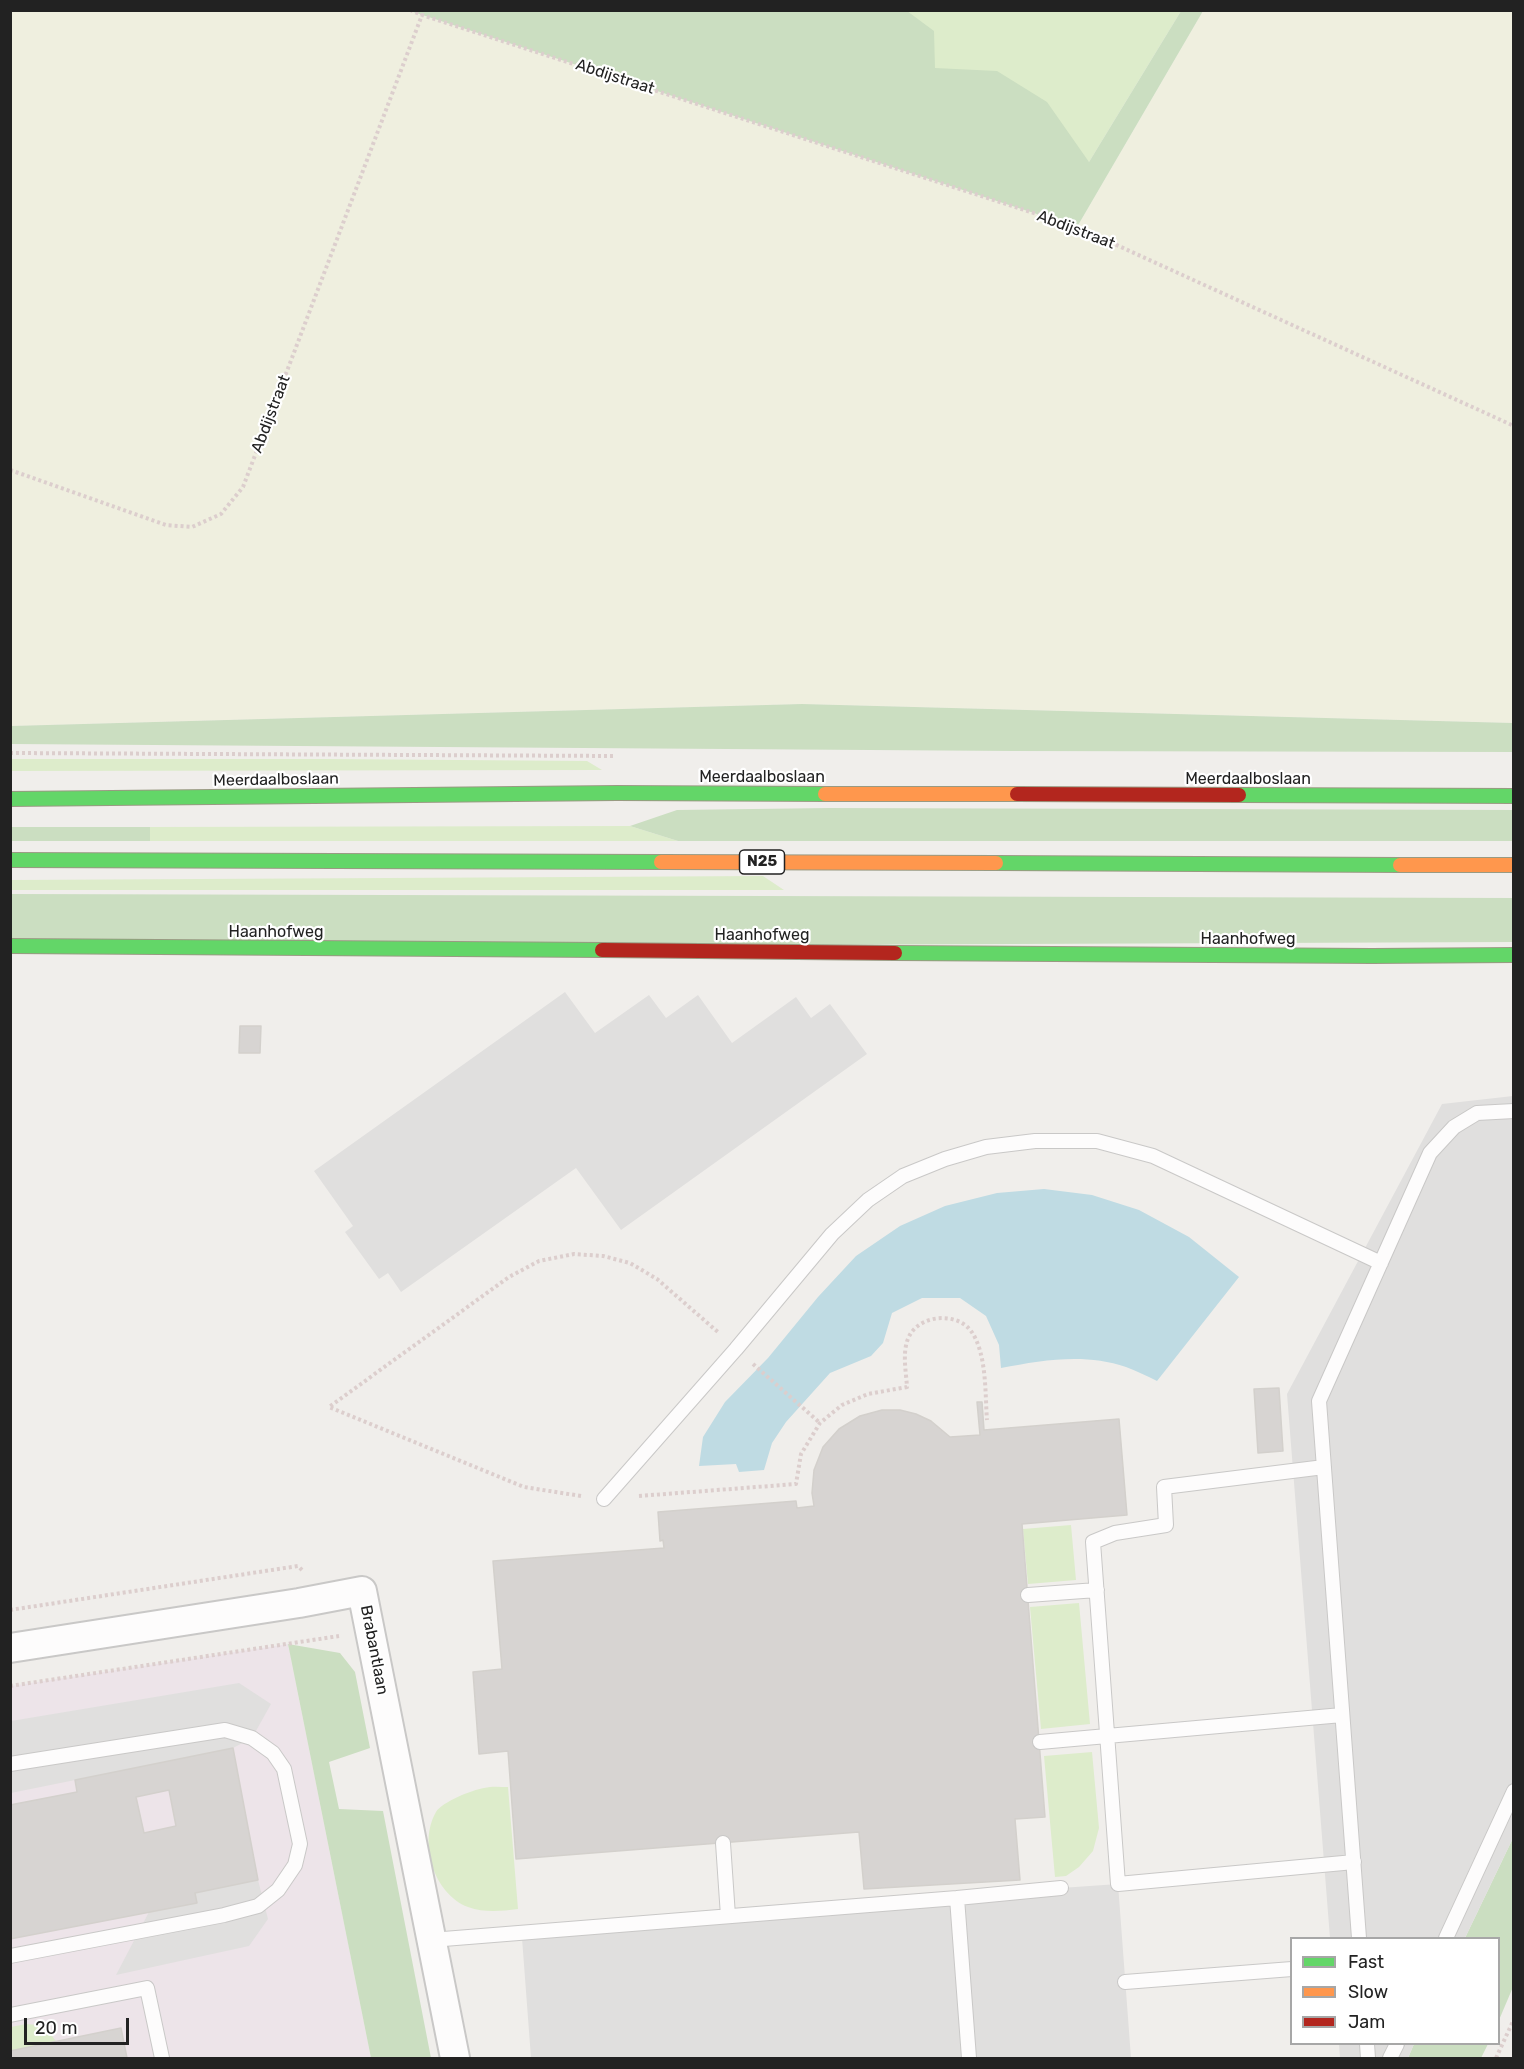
<!DOCTYPE html>
<html>
<head>
<meta charset="utf-8">
<style>
  body { margin:0 }
  #map { position:relative; width:1524px; height:2069px; overflow:hidden; background:#f0eeeb; font-family:Rubik,sans-serif }
  canvas { display:block }
  .frame { position:absolute; inset:0; border:12px solid #222; pointer-events:none }
  .legend { position:absolute; left:1290px; top:1937px; width:210px; height:108px; box-sizing:border-box; background:#fff; border:2px solid #a7a7a7; margin:0; padding:8px 10px; list-style:none; font-size:18px; color:#222 }
  .legend li { display:flex; align-items:center; gap:12px; height:30px }
  .legend b { width:30px; border:2px solid #a7a7a7 }
  .scale { position:absolute; left:24px; top:2018px; width:105px; height:27px; box-sizing:border-box; border:3px solid #222; border-top:0; padding-left:8px; font-size:18px; line-height:21px; white-space:nowrap; color:#222; -webkit-text-stroke:4px #fff; paint-order:stroke }
</style>
</head>
<body>
<div id="map">
<canvas width="1524" height="2069"></canvas>
<div class="frame"></div>
<ul class="legend">
<li><b style="height:8px;background:#63d668"></b>Fast</li>
<li><b style="height:8px;background:#ff974d"></b>Slow</li>
<li><b style="height:8px;background:#b3261e"></b>Jam</li>
</ul>
<div class="scale">20 m</div>
</div>
<script>
const ctx = document.querySelector('canvas').getContext('2d');
ctx.lineJoin = 'round';
function fillPath(path, color) {
  ctx.fillStyle = color;
  ctx.fill(path, 'evenodd');
}
function stroke(path, color, width, dash) {
  ctx.strokeStyle = color;
  ctx.lineWidth = width;
  ctx.lineCap = dash ? 'butt' : 'round';
  ctx.setLineDash(dash || []);
  ctx.stroke(path);
}
function label(font, color, halo, rows, align = 'center') {
  ctx.font = font + ' Rubik,sans-serif';
  ctx.lineWidth = 4.5;
  ctx.setLineDash([]);
  ctx.textBaseline = 'middle';
  ctx.strokeStyle = halo;
  ctx.fillStyle = color;
  for (const [text, x, y, turn = 0] of rows) {
    ctx.save();
    ctx.translate(x, y);
    ctx.rotate((+turn || 0) * Math.PI / 180);
    ctx.textAlign = isNaN(turn) ? turn : align;
    if (halo) ctx.strokeText(text, 0, 0);
    ctx.fillText(text, 0, 0);
    ctx.restore();
  }
}
const industrial = new Path2D(`
  M288 1644 371 2058H11V1686Z`);
const farmland = new Path2D(`
  M10 11H410L1077 227 1203 11H1513V723L802 704 11 726Z`);
const grass = new Path2D(`
  M840 11H1181L1089 162Z
  M327 759 587 761 602 770 10 771 11 759Z
  M630 826 678 841H150V827Z
  M763 876 784 890H11V880Z
  M1071 1525 1076 1580 1028 1584 1023 1529Z
  M1079 1603 1090 1724 1041 1729 1030 1607Z
  M1092 1752 1099 1828 1093 1851 1079 1867 1066 1876 1055 1877 1044 1756Z
  M508 1787 518 1909C501 1911 485 1913 468 1907 434 1894 418 1843 436 1812 442 1802 472 1790 484 1788 492 1786 500 1787 508 1787Z
  M26 2024C43 2025 46 2028 56 2041L11 2051V2027Z`);
const forest = new Path2D(`
  M410 11H907L934 31 935 68 997 71 1047 102 1089 162 1181 11H1203L1077 227Z
  M802 704 1513 723V752L1013 751 11 744V726Z
  M829 808 1514 810 1513 841H678L630 826 677 810Z
  M11 827H150V841H11Z
  M11 894 1514 898 1513 942 11 948Z
  M288 1644 340 1653 355 1672 370 1748 329 1762 339 1809 383 1811 431 2058H371Z
  M1513 1838V1987L1499 2020 1498 1938H1465Z
  M1414 2044H1488L1481 2058H1408Z`);
const parking = new Path2D(`
  M565 992 595 1033 649 995 666 1018 698 995 732 1043 796 997 811 1018 830 1004 867 1054 621 1230 576 1168 401 1292 388 1273 379 1279 345 1232 353 1226 314 1171Z
  M1513 1096V1838L1465 1938H1330L1287 1394 1442 1104Z
  M239 1683 271 1704 252 1738 233 1748 11 1793V1721Z
  M258 1880 268 1919 249 1946 116 1975 149 1912 197 1903 195 1893Z
  M1118 1884 1131 2058H531L522 1938 1061 1888Z
  M1339 2044H1414L1408 2058H1340Z`);
const water = new Path2D(`
  M1044 1189 1092 1195 1139 1210 1189 1237 1239 1277 1157 1381C1147 1376 1137 1371 1126 1367 1085 1353 1043 1360 1001 1368L999 1345 986 1316 960 1298H922L892 1313 883 1343 871 1356 830 1373 786 1422 772 1443 764 1470 739 1472 736 1464 699 1466 703 1437 725 1402 768 1358 818 1297 856 1256 900 1226 945 1206 997 1193Z`);
const building = new Path2D(`
  M240 1026H261L260 1053H239Z
  M1279 1388 1283 1451 1258 1453 1254 1389Z
  M977 1402H982L984 1430 1119 1419 1127 1515 1022 1524 1045 1817 1015 1819 1020 1880 864 1889 859 1832 516 1859 508 1751 479 1754 473 1672 502 1669 493 1561 664 1548 663 1540 660 1541 658 1512 796 1501 797 1508 814 1506 812 1493 814 1470 823 1447 839 1429 860 1416 882 1410H900L916 1414 931 1421 950 1437 980 1435Z
  M233 1748 258 1880 195 1893 197 1903 10 1939V1805L77 1792 75 1780Z
  M169 1790 176 1826 144 1833 136 1797Z
  M121 2028 127 2058H10V2051Z`);
const path = new Path2D(`
  M410 10 422 15
  M10 470 166 525 192 527 221 514 243 487 422 15 1077 227 1514 426
  M10 753 616 756
  M753 1364 820 1423
  M581 1496 524 1487 329 1407 509 1277 539 1261 574 1254 603 1256 630 1263 657 1279 719 1333
  M639 1496 796 1484 801 1454 820 1423 842 1405 868 1394 907 1387C906 1370 901 1348 911 1333 924 1314 958 1313 971 1331 987 1353 985 1394 987 1420
  M10 1610 298 1566 302 1570
  M10 1686 339 1636
  M1496 2058 1514 2019`);
const lane = new Path2D(`
  M1324 1467 1164 1487 1166 1525 1115 1533 1093 1542 1118 1884 1354 1862
  M604 1499 736 1349 832 1234 868 1200 903 1176 945 1159 986 1147 1035 1141H1097L1153 1156 1381 1263
  M1028 1595 1097 1590
  M1040 1742 1342 1715
  M10 1764 225 1730 252 1738 273 1753 284 1769 300 1844 295 1865 278 1890 258 1906 224 1915 10 1956
  M723 1843 728 1916
  M957 1898 1061 1888
  M1359 1938 1319 1401 1430 1153 1454 1127 1477 1113 1514 1111
  M1446 1938 1514 1791
  M431 1940 957 1898 969 2058
  M1125 1982 1292 1969
  M10 2015 147 1988 162 2058
  M1367 2044 1368 2058
  M1390 2058 1397 2044`);
const street = new Path2D(`
  M10 1648 299 1603 362 1591 455 2058`);
const fast = new Path2D(`
  M1239 795 1514 796
  M10 799 617 793 825 794
  M10 860 661 862
  M996 863 1400 865
  M10 946 602 950
  M895 953 1372 956 1514 955`);
const slow = new Path2D(`
  M825 794H1017
  M661 862 996 863
  M1400 865H1514`);
const jam = new Path2D(`
  M1017 794 1239 795
  M602 950 895 953`);
const shields = [
  [762,862,45]
];
const shieldNames = [
  ["N25",762,862]
];
const streetNames = [
  ["Abdijstraat",615,77,18],
  ["Abdijstraat",1076,230,21],
  ["Abdijstraat",271,414,-69],
  ["Meerdaalboslaan",762,777],
  ["Meerdaalboslaan",1248,779],
  ["Meerdaalboslaan",276,780,-1],
  ["Haanhofweg",276,932],
  ["Haanhofweg",762,935],
  ["Haanhofweg",1248,939],
  ["Brabantlaan",374,1650,79]
];
fillPath(industrial, '#ede4e9');
fillPath(farmland, '#efefdf');
fillPath(grass, '#ddeccb');
fillPath(forest, '#cbdec1');
fillPath(parking, '#e0dfde');
fillPath(water, '#bfdbe3');
fillPath(building, '#d7d4d2');
stroke(building, '#d3d0cc', 1.5);
stroke(lane, '#c9c8c7', 16);
stroke(street, '#c9c8c7', 32);
stroke(fast, '#999a82', 16);
stroke(slow, '#999a82', 16);
stroke(jam, '#999a82', 16);
stroke(path, '#dccecd', 4, [3, 3]);
stroke(lane, '#fdfcfc', 14);
stroke(street, '#fdfcfc', 28);
stroke(fast, '#63d668', 14);
stroke(slow, '#ff974d', 14);
stroke(jam, '#b3261e', 14);
for (const [x, y, w] of shields) {
  const box = new Path2D();
  box.roundRect(x - w / 2, y - 12, w, 24, 4.5);
  ctx.fillStyle = '#fff';
  ctx.fill(box);
  stroke(box, '#222', 1.5);
}
label('bold 15px', '#222', null, shieldNames);
label('16px', '#222', '#fff', streetNames);
</script>
</body>
</html>
